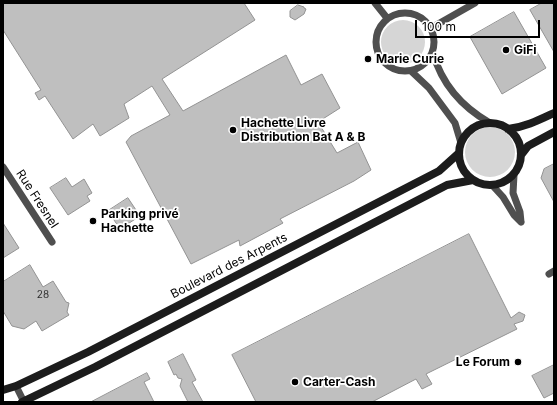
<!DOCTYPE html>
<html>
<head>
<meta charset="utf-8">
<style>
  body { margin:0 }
  #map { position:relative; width:557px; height:405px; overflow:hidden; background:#fff; font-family:Inter,sans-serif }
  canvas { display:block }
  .frame { position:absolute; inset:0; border:4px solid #000; pointer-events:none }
  .scale { position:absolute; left:415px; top:20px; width:125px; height:18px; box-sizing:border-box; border:2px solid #000; border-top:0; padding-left:5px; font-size:12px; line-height:14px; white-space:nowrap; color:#000; -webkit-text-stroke:3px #fff; paint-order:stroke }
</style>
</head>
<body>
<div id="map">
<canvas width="557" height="405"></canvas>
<div class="frame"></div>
<div class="scale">100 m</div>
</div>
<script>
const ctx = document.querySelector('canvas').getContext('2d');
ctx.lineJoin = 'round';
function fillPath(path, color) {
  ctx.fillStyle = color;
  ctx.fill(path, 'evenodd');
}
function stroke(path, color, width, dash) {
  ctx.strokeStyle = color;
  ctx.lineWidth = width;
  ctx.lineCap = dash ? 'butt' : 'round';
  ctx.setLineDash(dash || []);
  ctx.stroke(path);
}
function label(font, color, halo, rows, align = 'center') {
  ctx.font = font + ' Inter,sans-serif';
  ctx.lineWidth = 3.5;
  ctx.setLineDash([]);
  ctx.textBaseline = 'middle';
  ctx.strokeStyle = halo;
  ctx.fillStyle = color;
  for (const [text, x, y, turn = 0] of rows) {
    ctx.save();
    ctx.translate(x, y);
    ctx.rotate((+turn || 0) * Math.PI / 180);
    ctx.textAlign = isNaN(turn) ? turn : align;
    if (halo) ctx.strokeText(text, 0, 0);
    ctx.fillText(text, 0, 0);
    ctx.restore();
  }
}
const green = new Path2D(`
  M381 42a22 22 0 1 1 44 0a22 22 0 1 1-44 0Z
  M465 152a25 25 0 1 1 50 0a25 25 0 1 1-50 0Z`);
const building = new Path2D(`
  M3 3H244L255 20 162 79 183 111 286 55 301 85 322 74 340 108 318 122 337 153 358 142 371 170 354 181 280 219 283 223 240 246 239 240 191 264 126 142 131 136 170 115 152 86 124 104 129 118 100 136 93 124 73 139 45 96 39 100 35 93 41 90 3 30Z
  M542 3H554V52L530 10Z
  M298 5 304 7V8L306 9 304 14 295 20 290 17V11Z
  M514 12 546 68 502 94 470 37Z
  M554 164V202L541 178 544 169Z
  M66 178 72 187 84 179 92 193 87 196 90 201 68 215 50 188Z
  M128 198 140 216 120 229 108 211Z
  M3 223 19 248 3 258Z
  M469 234 511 318 519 312 525 315 523 321 514 324 517 329 426 374 432 384 422 389 416 379 372 402H256L232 355Z
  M30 265 43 287 53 281 66 302 69 303 67 312 69 315 42 331 36 321 24 329 12 326 3 311V282Z
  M183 354 196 380 192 382 203 402H188L180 386 182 379 178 378 176 374 174 375 168 362Z
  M554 365V393L544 398 532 376Z
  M147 373 150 379 144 382 154 402H91Z`);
const street = new Path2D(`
  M375 3 387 18
  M376 42a29 29 0 1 1 58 0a29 29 0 1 1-58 0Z
  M431 28 475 3
  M433 53C442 85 462 107 490 123
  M411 71 429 88 455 123 461 143
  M3 167 52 242
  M514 175 513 193 520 212 521 222
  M492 185 503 197 514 215 521 222
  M549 274 554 271
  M16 386 24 402`);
const secondary = new Path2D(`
  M459 154a31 31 0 1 1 62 0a31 31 0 1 1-62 0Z
  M508 129C525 127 539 120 554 113
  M521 155 528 146 554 132
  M3 390 16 386 88 352 439 171 459 153
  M22 402 95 367 447 185 473 180`);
const markers = [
  [506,50,4,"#000"],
  [368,59,4,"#000"],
  [233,130,4,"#000"],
  [93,221,4,"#000"],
  [518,362,4,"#000"],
  [295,382,4,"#000"]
];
const numberNames = [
  ["28",43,295]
];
const poiNames = [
  ["GiFi",514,50],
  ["Marie Curie",376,59],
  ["Hachette Livre",241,123],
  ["Distribution Bat A & B",241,137],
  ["Parking privé",101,214],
  ["Hachette",101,228],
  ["Le Forum",510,362,"right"],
  ["Carter-Cash",303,382]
];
const streetNames = [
  ["Rue Fresnel",37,199,57],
  ["Boulevard des Arpents",229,266,-27]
];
fillPath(green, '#d6d6d6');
fillPath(building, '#bfbfbf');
stroke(building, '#939393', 1);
stroke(street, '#4f4f4f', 7);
stroke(secondary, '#1c1c1c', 8);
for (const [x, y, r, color] of markers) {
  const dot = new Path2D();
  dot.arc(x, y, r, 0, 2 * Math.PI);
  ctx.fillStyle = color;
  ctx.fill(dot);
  stroke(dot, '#fff', 1.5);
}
label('10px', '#303030', null, numberNames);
label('bold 12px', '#000', '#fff', poiNames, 'left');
label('12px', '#000', '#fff', streetNames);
</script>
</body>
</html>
